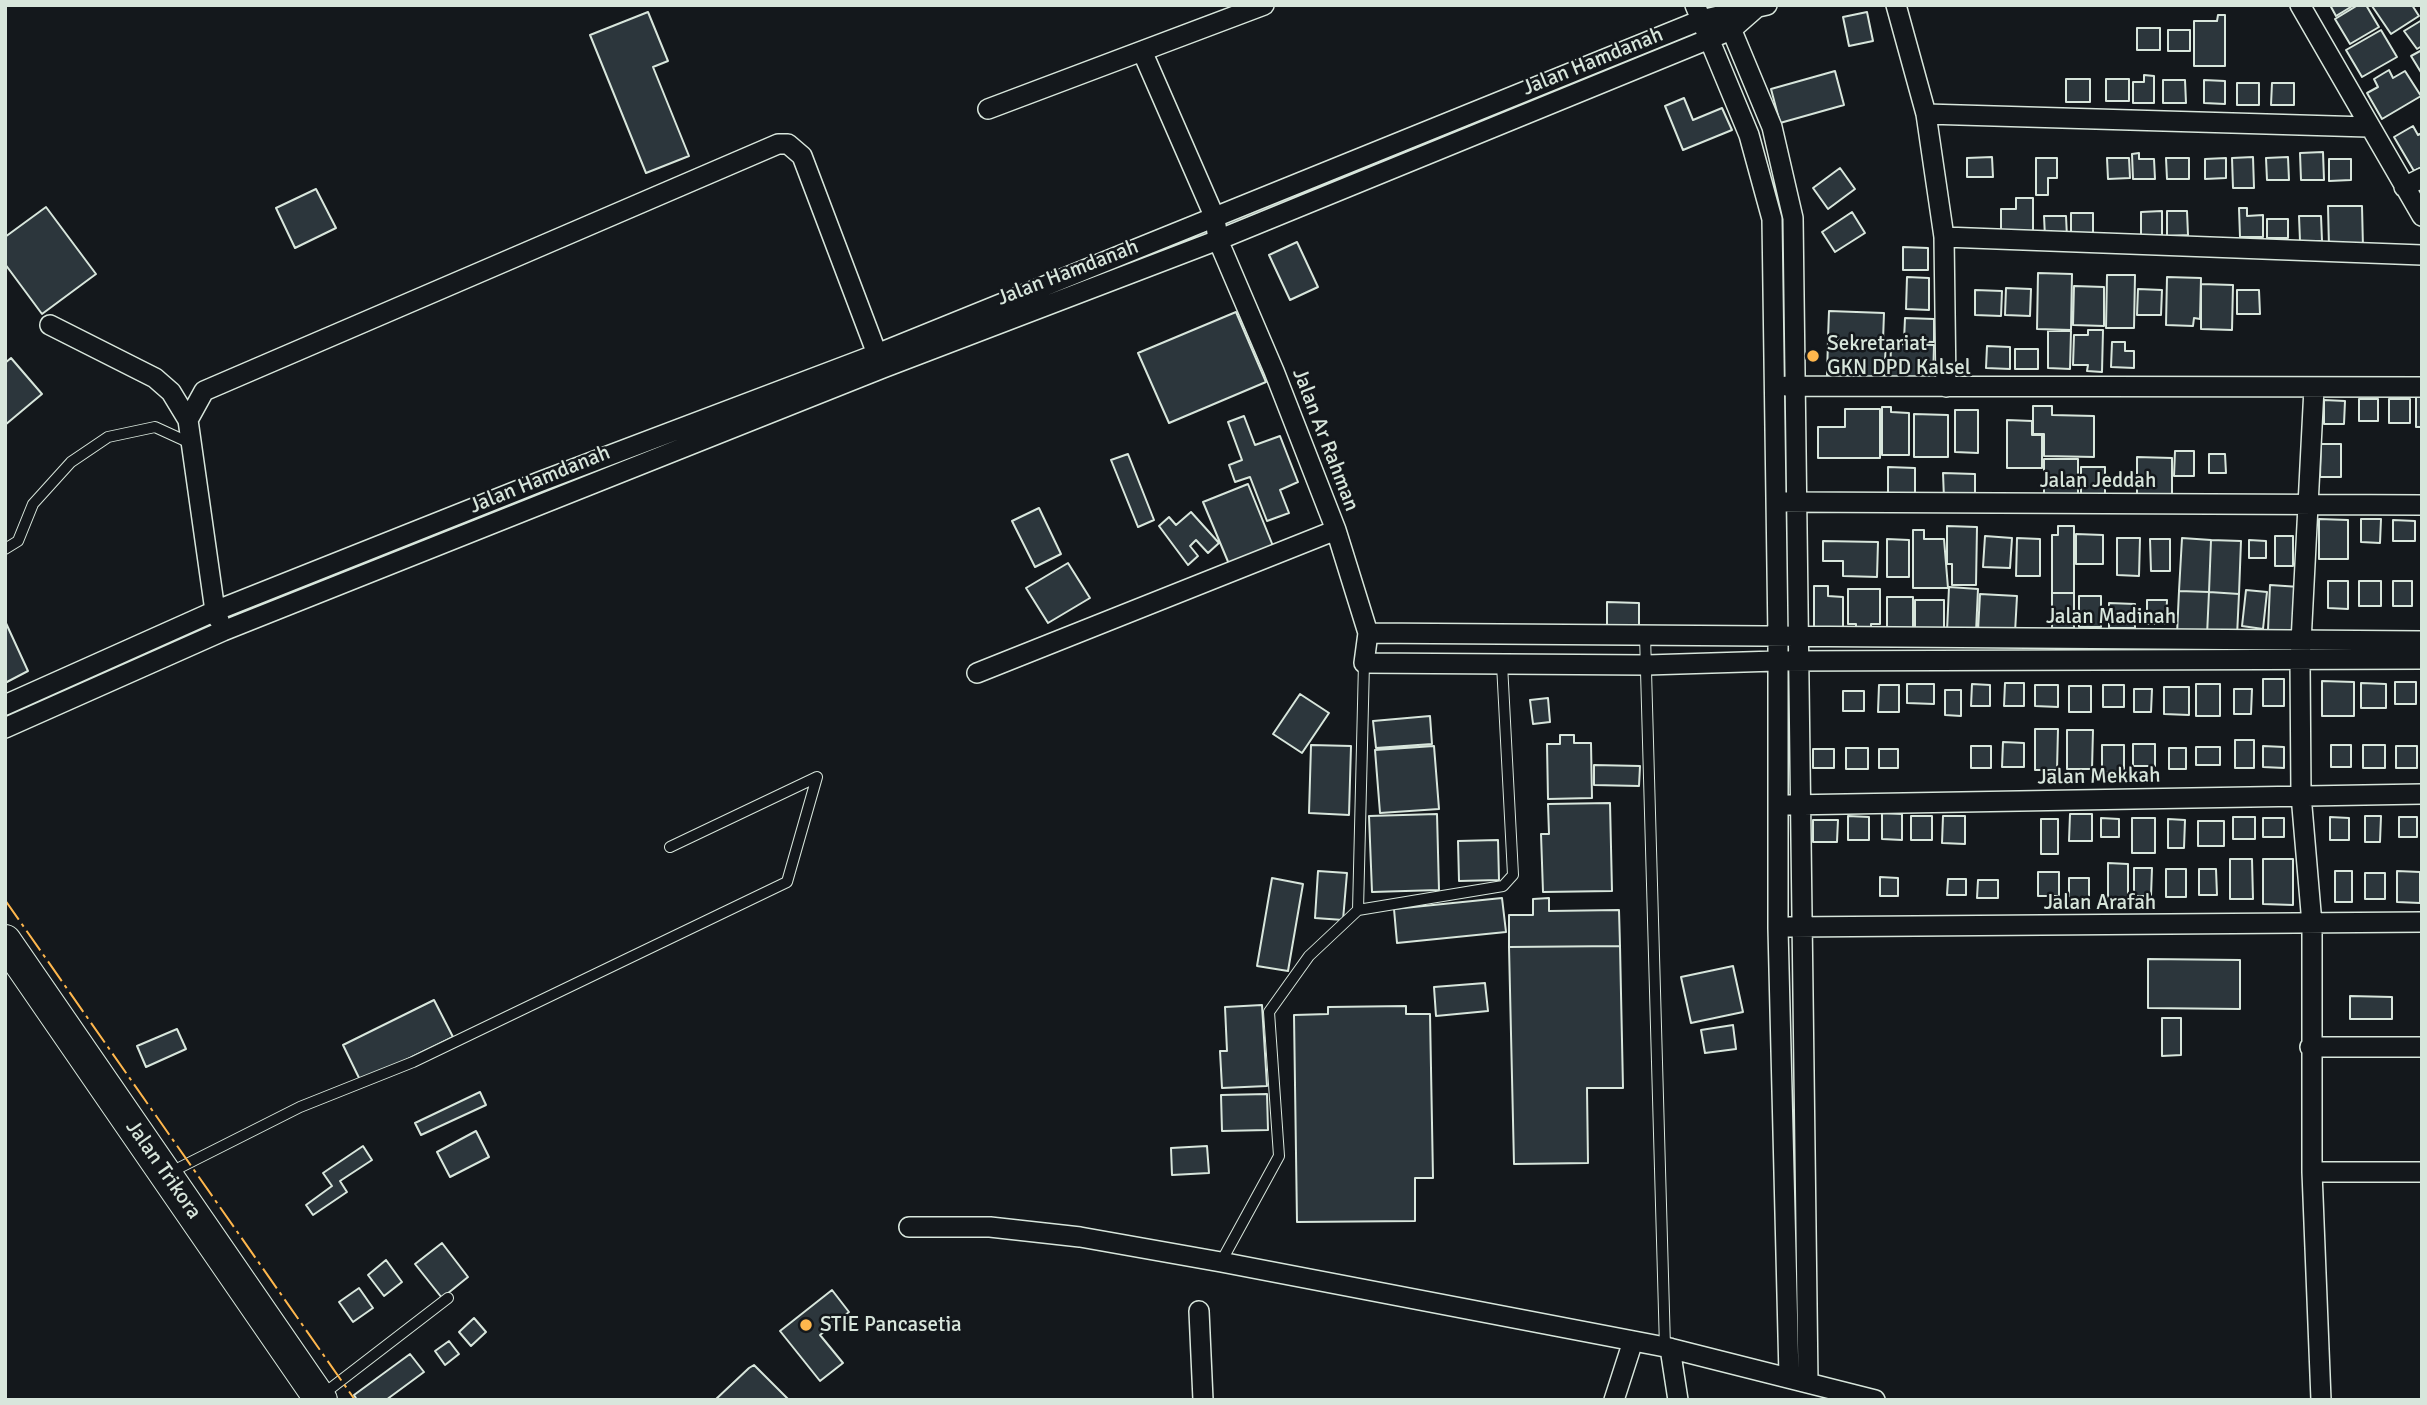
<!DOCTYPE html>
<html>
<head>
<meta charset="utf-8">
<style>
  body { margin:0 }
  #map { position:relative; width:2427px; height:1405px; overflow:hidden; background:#14181c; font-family:Signika,sans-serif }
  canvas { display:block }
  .frame { position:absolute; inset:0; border:7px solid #d8e6dc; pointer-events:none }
</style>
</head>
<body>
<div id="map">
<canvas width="2427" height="1405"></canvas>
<div class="frame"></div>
</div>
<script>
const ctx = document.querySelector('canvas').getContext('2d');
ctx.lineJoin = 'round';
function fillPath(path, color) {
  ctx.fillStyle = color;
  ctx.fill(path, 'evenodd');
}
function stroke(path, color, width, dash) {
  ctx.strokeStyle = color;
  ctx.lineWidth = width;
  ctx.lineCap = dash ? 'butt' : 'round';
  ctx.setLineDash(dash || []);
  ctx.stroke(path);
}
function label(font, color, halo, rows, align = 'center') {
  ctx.font = font + ' Signika,sans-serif';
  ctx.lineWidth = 5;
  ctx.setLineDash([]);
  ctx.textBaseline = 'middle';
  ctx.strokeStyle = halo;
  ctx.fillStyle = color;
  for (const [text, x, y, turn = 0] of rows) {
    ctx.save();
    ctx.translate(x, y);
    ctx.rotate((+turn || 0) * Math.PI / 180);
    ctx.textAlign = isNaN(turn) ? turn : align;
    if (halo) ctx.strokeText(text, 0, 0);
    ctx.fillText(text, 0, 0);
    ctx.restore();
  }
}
const building = new Path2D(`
  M2330 5H2354L2336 16Z
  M2358 5H2366L2379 27 2350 44 2335 19Z
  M2412 5 2419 16 2391 34 2372 6Z
  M648 12 668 61 653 67 689 156 646 173 590 35Z
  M1867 12 1873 41 1849 46 1843 17Z
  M2218 15H2225V66H2194V21H2217Z
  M2422 20V46L2417 49 2404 31Z
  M2137 28H2160V50H2137Z
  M2168 30H2190V51H2168Z
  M2381 30 2397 57 2362 77 2346 50Z
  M2422 50V74L2411 56Z
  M2389 70 2393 78 2405 71 2421 96 2382 119 2367 93 2378 87 2374 79Z
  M1835 71 1844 105 1780 123 1771 89Z
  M2144 75 2154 76V103H2133V82H2144Z
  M2066 79H2090V102H2066Z
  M2106 79H2129V101H2106Z
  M2163 80H2185L2186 103H2163Z
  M2204 80 2225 81V104L2204 103Z
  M2237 83H2259V105H2237Z
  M2272 83H2294V105H2271Z
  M1684 98 1693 120 1722 108 1732 130 1683 150 1665 106Z
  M2413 126 2418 135 2422 133V167L2414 171 2394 137Z
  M2323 152 2324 180H2301L2300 153Z
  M2139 153V159H2154L2155 179H2133L2132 154Z
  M1992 157 1993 177H1967V158Z
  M2253 157 2254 188H2233L2232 158Z
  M2288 157 2289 180H2267L2266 158Z
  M2036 158H2057V178H2048V195H2036Z
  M2107 158H2129L2130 178 2108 179Z
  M2166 158H2189V179H2167Z
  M2226 158V178L2205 179V159Z
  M2329 159H2351V180L2329 181Z
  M1840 168 1855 189 1828 209 1813 188Z
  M316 189 336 228 295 248 276 208Z
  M2016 198H2033V235H2001V209H2016Z
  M2328 206H2362L2363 248H2329Z
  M46 207 96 274 42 314 5 264V237Z
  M2239 208H2247V216L2263 215V237H2240Z
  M2162 211V235H2141V212Z
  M2167 211H2187L2188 235 2167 236Z
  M1852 212 1865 233 1835 252 1822 232Z
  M2071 213H2093V234L2071 240Z
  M2044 216H2066L2067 237H2045Z
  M2299 216H2321L2322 241H2300Z
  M2267 219H2288V238H2267Z
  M1297 242 1318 287 1290 300 1269 255Z
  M1903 247 1928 248V270H1903Z
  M2038 273 2072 274 2071 330 2037 329Z
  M2107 275H2135L2134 328H2106Z
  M1907 277 1929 278V310L1906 309Z
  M2167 277 2201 278 2200 319 2194 318 2193 326 2166 325Z
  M2201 284 2233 285 2232 330 2201 329Z
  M2074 286 2104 287V326L2073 325Z
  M2006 288 2031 289 2030 316 2005 315Z
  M2138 289 2162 290 2161 315H2137Z
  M1975 290 2002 291 2001 316 1975 315Z
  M2237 290H2259L2260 314H2237Z
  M1829 311 1884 313 1883 341 1828 339Z
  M1236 312 1266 382 1169 423 1138 353Z
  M1905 318 1934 319V342L1904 341Z
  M2088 330H2103L2102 372 2087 371 2088 365H2073L2074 335H2088Z
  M2048 331H2071L2070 369 2048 368Z
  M1828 340 1886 342 1884 378 1827 375Z
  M2112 342H2125V351H2134V368L2111 367Z
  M1891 344 1934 345 1933 383 1890 381Z
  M1987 346 2010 347V369L1986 368Z
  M2015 349H2038V369H2015Z
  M11 358 42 394 5 425V363Z
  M2416 397H2422V427H2416Z
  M2359 399H2378V421H2359Z
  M2389 399H2410V423H2389Z
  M2324 400 2345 401 2344 424H2324Z
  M2033 406H2052V415L2094 416V457L2044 456V434H2033Z
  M1882 407H1891V412L1909 413V455H1882Z
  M1845 409H1880V458H1818V427H1845Z
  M1955 410H1978V453L1955 452Z
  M1914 414 1948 415V457H1914Z
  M1244 416 1255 445 1280 436 1298 482 1280 490 1289 513 1267 521 1250 477 1235 482 1229 465 1242 460 1228 422Z
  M2007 420 2032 421V435H2042V468H2007Z
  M2321 444H2341V477H2320Z
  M2175 451H2194V476H2174Z
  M1128 454 1154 520 1138 527 1111 460Z
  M2209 454H2225L2226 473H2209Z
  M2137 457 2172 458V497L2137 496Z
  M2044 459H2078V499H2044Z
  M1888 467 1915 468V493H1888Z
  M2081 467H2105V498H2081Z
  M1943 473 1975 474V499H1944Z
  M1248 484 1273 546 1229 564 1203 502Z
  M1039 508 1061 554 1035 567 1012 521Z
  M1191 512 1219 543 1208 553 1196 540 1190 546 1198 556 1188 565 1159 526 1169 517 1176 525Z
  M2319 519 2348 520V559H2319Z
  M2361 519H2381L2380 543 2361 542Z
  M2393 520 2415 521V541H2393Z
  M1947 526 1977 527 1976 585H1952V564H1947Z
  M2058 526H2074V593H2052V535H2058Z
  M1913 530H1924V539H1944L1948 588H1913Z
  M2076 534 2103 535V564H2076Z
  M1985 536 2012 538 2010 568 1983 567Z
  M2275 536H2293V566H2275Z
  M2017 538 2040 539V576H2016Z
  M2117 538H2140L2139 576 2117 575Z
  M2182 538 2211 540 2209 592 2179 591Z
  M1887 539 1909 540V577H1887Z
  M2150 539H2170V571H2151Z
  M2211 540 2241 541 2239 594 2209 592Z
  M2249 540 2266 541V558H2249Z
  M1823 541 1878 542 1877 577 1843 576V561H1823Z
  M1068 563 1090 598 1048 623 1026 588Z
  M2328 581H2348V609L2328 608Z
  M2359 581H2381V606H2359Z
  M2393 581H2412V606H2393Z
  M2270 585 2300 587 2298 632 2268 630Z
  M1814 586H1828V596L1843 597V635H1814Z
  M1949 587 1978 589 1976 632 1947 631Z
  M1848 589H1880V624H1871V634H1856V624H1848Z
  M2246 590 2267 592 2263 629 2242 626Z
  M2179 591 2209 592 2207 635 2177 634Z
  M2209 592 2239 594 2237 636 2207 635Z
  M2052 593H2074V628H2052Z
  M1980 594 2017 596 2015 633 1978 631Z
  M2079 596H2101V627H2079Z
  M1887 597H1913V634H1887Z
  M1915 600H1944V633L1915 632Z
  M2147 600H2167L2166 624H2147Z
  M1607 602 1639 603V626H1607Z
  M2109 603 2135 604V628H2109Z
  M5 621 28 671 5 683Z
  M2263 679H2284V706H2263Z
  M2322 681 2354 682V716H2322Z
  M2395 682H2416V704H2395Z
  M2005 683H2024V706H2004Z
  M2361 683 2386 684V708H2361Z
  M1907 684H1934V704L1907 703Z
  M1972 684 1990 685V706H1971Z
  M2196 684H2220V716H2196Z
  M1879 685H1899V712H1878Z
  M2035 685H2058V707L2035 706Z
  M2103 685H2124V707H2103Z
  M2069 686H2091V712H2069Z
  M2164 687H2189V715L2164 714Z
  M2134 689H2152L2151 712H2134Z
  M2234 689H2252L2251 714H2234Z
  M1945 690H1961V716L1945 715Z
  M1843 691H1864V711H1843Z
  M1300 694 1329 713 1302 753 1273 734Z
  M1548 698 1550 722 1533 724 1530 700Z
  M1430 716 1432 744 1376 748 1373 721Z
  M2035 729H2058L2057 770H2035Z
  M2067 730H2093L2092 769H2067Z
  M1560 735H1574V743H1591L1592 798 1548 799 1547 744H1560Z
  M2235 740H2254V768H2235Z
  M2003 742 2024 743V767H2002Z
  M2133 744H2155V766H2133Z
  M1311 745 1351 746 1349 815 1309 813Z
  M2102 745H2124V773L2102 772Z
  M2331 745H2351V767H2331Z
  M2363 745H2385V768H2363Z
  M1434 746 1439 809 1380 813 1375 750Z
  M1971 746H1991V768H1971Z
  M2263 746 2284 747V768L2263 767Z
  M2396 746H2417V768H2396Z
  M2196 747H2220V765H2196Z
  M1846 748H1868V769H1846Z
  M2169 748H2186V769H2169Z
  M1813 749H1834V768H1813Z
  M1879 749H1898V768H1879Z
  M1594 765 1640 766 1639 786 1594 785Z
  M1610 803 1612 891 1543 892 1541 834H1549L1548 804Z
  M1882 813 1902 814V840L1882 839Z
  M1437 814 1439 890 1372 892 1369 816Z
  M2070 814H2092V841H2069Z
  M1848 816 1869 817V840H1848Z
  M1911 816H1932V840H1911Z
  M1943 816H1965V844L1942 843Z
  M2365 816H2381L2380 842H2365Z
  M2233 817H2255V839H2233Z
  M2330 817 2349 818V840H2330Z
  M2399 817H2417V837H2399Z
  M2101 818 2119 819V837H2101Z
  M2132 818H2155V853H2132Z
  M2263 818H2284V837H2263Z
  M2041 819H2058V854H2041Z
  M2168 819 2185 820 2184 848H2168Z
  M1813 820H1838L1837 842H1813Z
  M2198 821H2224V846H2198Z
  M1498 840 1499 880 1459 881 1458 841Z
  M2230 859H2252L2253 899H2230Z
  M2263 859H2293V905L2263 904Z
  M2108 863 2128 864V905H2108Z
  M2134 868H2152L2151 896H2134Z
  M2166 869H2186V897H2166Z
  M2199 869H2216L2217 895H2199Z
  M1318 871 1347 873 1343 920 1315 918Z
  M2335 871H2352V902H2335Z
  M2397 871 2420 872V903L2397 902Z
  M2038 872H2059V896H2038Z
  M2365 873H2385V899H2365Z
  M1880 877 1898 878V896H1880Z
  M1272 878 1303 884 1288 971 1257 966Z
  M2069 878H2089V899H2069Z
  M1948 879H1966V895H1947Z
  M1978 880H1998V898H1977Z
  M1502 898 1506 932 1397 943 1394 909Z
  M1549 898V911L1619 910 1620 946 1509 947V915H1533V899Z
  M1620 946 1623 1088H1587L1588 1163 1514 1164 1509 947Z
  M2148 959 2240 960V1009L2148 1008Z
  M1733 966 1743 1012 1691 1023 1681 977Z
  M1485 983 1488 1011 1436 1016 1434 987Z
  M2350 996 2392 997V1019H2350Z
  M434 1000 453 1037 361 1082 343 1045Z
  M1262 1005 1267 1086 1222 1088 1220 1051H1227L1225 1007Z
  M1406 1006V1014H1430L1433 1178H1415V1221L1297 1222 1294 1015 1328 1014V1007Z
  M2162 1018H2181V1055L2162 1056Z
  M1733 1025 1736 1049 1705 1053 1701 1030Z
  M177 1029 186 1049 146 1067 137 1046Z
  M480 1092 486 1105 421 1135 415 1123Z
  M1267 1094 1268 1130 1222 1131 1221 1095Z
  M476 1131 489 1157 450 1177 437 1152Z
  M363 1146 372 1160 340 1181 347 1192 313 1215 306 1205 332 1186 323 1173Z
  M1207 1146 1209 1173 1172 1175 1171 1148Z
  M442 1243 468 1277 442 1298 415 1264Z
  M386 1260 402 1282 384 1296 368 1275Z
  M359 1288 373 1308 353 1322 339 1302Z
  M832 1290 849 1312 820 1335 843 1363 820 1381 780 1331Z
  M474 1318 486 1332 471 1346 459 1332Z
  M449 1341 459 1354 445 1365 435 1351Z
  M410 1354 424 1372 386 1400H357L354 1395Z
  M754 1365 789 1400H715L749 1368Z`);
const service = new Path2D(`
  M5 549 18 541 33 504 71 462 108 437 155 427 190 443
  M1645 635 1665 1347
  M1358 910 1503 886 1513 875 1502 664
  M169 1173 300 1107 413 1062 787 882 817 777 670 847
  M1221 1262 1279 1156 1269 1012 1309 956 1358 910 1364 663
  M322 1395 448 1298`);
const minor = new Path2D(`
  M1695 5 1749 135 1772 219 1778 638V928L1789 1376
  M1896 5 1926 114 1944 237 2422 255
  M2300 5 2422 216
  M1727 19 1772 127 1793 218 1808 1382
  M1142 51 1215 218 1218 240 1274 371 1336 530 1368 633 1364 663 1647 665 1776 661 2422 659
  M988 109 1264 5
  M1926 114 2368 127
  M2404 187 2422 178
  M1944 237 1946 387
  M50 325 155 378 171 392 188 420 215 611 219 620
  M1786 386 2422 387
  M2314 388 2300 662 2301 795 2312 924V1172L2321 1400
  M188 420 204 391 778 144H788L802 156 877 354
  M1786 502 2422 505
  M1368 633 2422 641
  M977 673 1336 530
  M5 705 215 611 539 482 877 354 1701 20 1767 5
  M5 728 223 631 883 368 1218 240 1731 30 1756 8
  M1789 805 2422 794
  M1789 927 2422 922
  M2310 1047H2422
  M2312 1172H2422
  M909 1227H990L1080 1237 1221 1262 1665 1347 1875 1400
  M1199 1311 1203 1400
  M1670 1348 1678 1400
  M1614 1400 1633 1341`);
const primary = new Path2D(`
  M5 941 321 1400`);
const power = new Path2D(`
  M5 900 355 1400`);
const markers = [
  [1813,356,7,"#ffb74d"],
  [806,1325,7,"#ffb74d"]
];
const streetNames = [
  ["Jalan Hamdanah",1593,62,-22],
  ["Jalan Hamdanah",1068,273,-21],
  ["Jalan Ar Rahman",1325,440,69],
  ["Jalan Hamdanah",540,480,-22],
  ["Jalan Jeddah",2098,481],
  ["Jalan Madinah",2111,617],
  ["Jalan Mekkah",2099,777,-1],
  ["Jalan Arafah",2100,903],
  ["Jalan Trikora",163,1170,55]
];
const poiNames = [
  ["Sekretariat",1827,344],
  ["GKN DPD Kalsel",1827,368],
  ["STIE Pancasetia",820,1325]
];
fillPath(building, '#2c363c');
stroke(building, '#d8e6dc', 2);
stroke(service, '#d8e6dc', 12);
stroke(minor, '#d8e6dc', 22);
stroke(primary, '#d8e6dc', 34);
stroke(service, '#14181c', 10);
stroke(minor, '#14181c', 19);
stroke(primary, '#14181c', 32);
stroke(power, '#ffb74d', 2, [24, 5, 3.5, 5]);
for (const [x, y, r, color] of markers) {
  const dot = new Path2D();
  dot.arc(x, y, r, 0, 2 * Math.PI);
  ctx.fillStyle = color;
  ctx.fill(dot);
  stroke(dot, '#14181c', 2.5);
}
label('21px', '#d8e6dc', '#14181c', streetNames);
label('21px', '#d8e6dc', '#14181c', poiNames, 'left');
</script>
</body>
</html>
